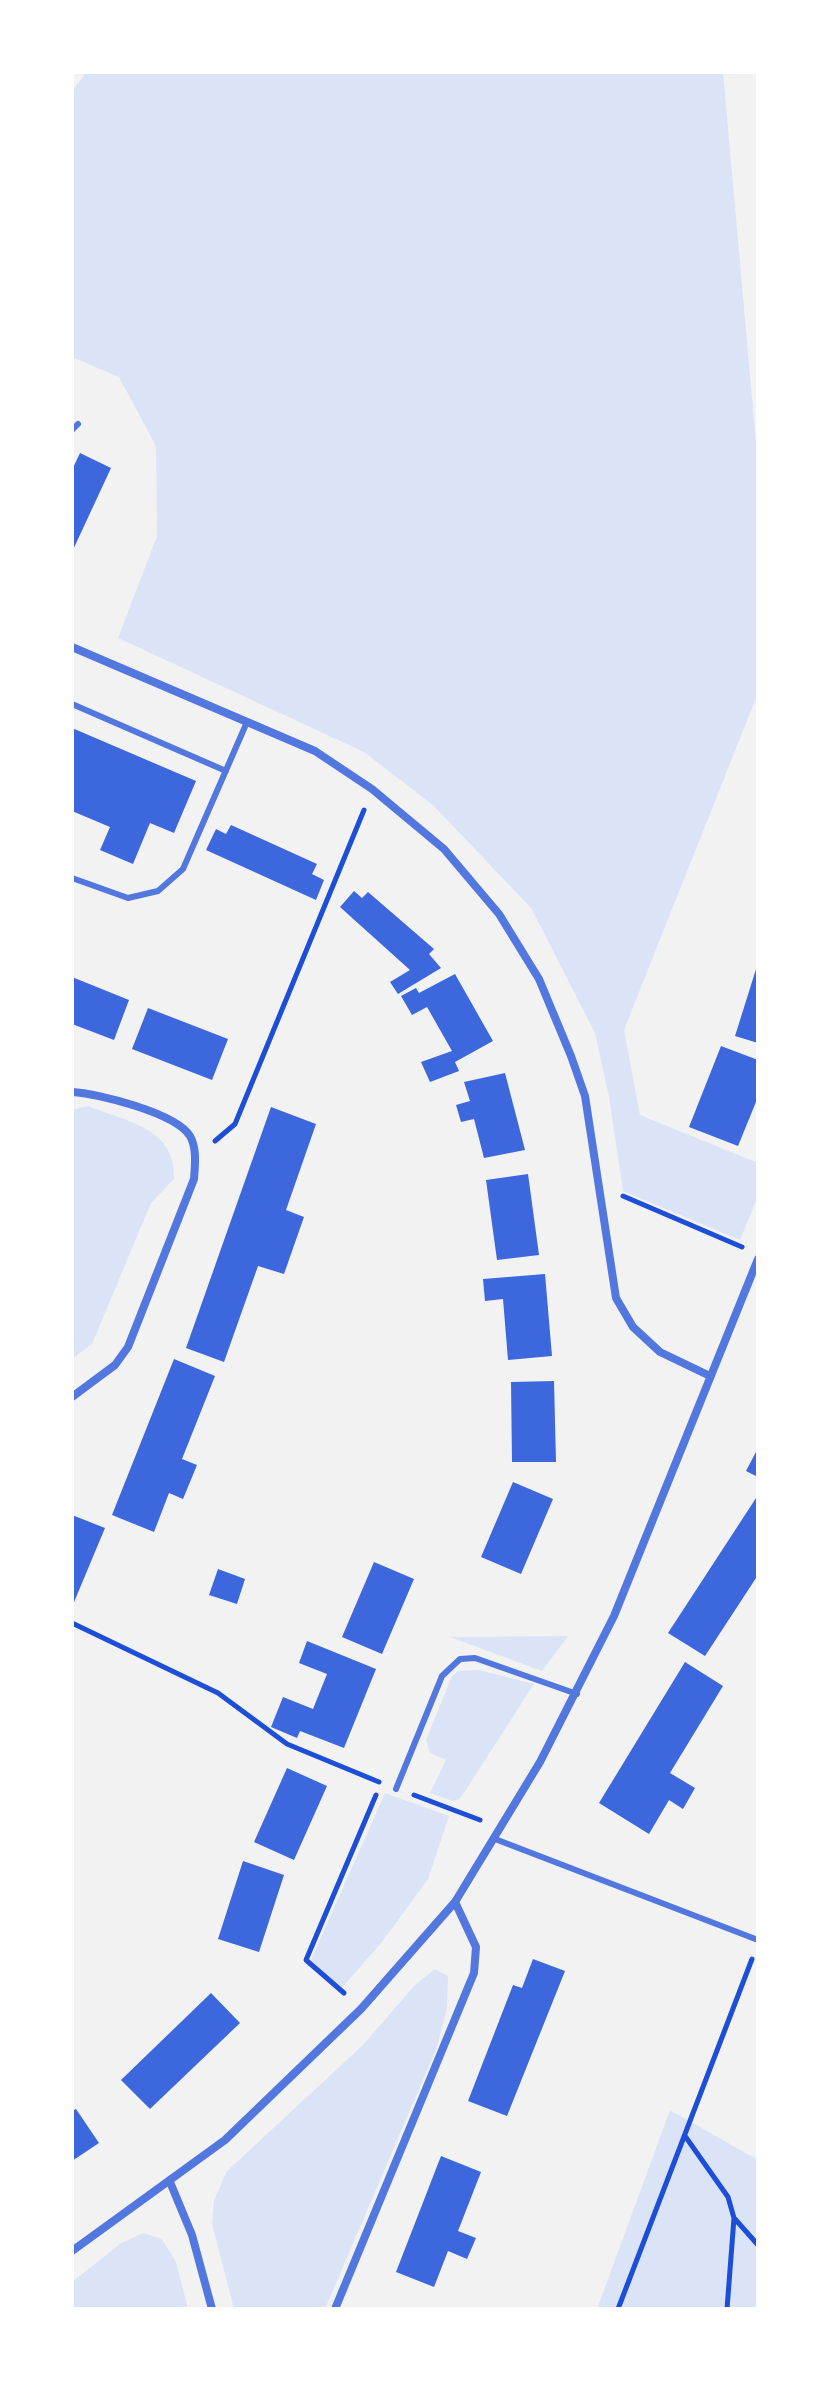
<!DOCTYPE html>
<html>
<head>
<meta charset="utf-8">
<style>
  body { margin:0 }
  #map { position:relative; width:830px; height:2381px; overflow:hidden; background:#f2f2f2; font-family:"Varela Round",sans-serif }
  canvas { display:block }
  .frame { position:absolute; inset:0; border:74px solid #fff; pointer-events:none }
</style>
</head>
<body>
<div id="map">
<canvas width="830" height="2381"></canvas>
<div class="frame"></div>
</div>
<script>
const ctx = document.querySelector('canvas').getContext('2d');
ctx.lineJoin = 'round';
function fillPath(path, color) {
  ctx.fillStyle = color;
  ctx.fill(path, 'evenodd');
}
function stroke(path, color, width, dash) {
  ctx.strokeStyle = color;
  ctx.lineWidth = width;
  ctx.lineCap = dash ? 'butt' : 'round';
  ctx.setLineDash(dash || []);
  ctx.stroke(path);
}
const green = new Path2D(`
  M86 72H723L758 465V693L624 1030 640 1115 758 1163V1196L740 1240 623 1191 609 1097 595 1033 531 908 434 806 364 752 118 638 157 536 156 446 119 377 72 357V92Z
  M88 1106C128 1122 176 1128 174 1179L151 1203 92 1344 72 1359V1110Z
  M568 1636 542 1671 450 1637Z
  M479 1670 534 1684 460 1799 453 1801 430 1793 446 1760 430 1753 426 1740 452 1676 458 1671Z
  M385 1793 449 1816 428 1879 382 1942 341 1989 311 1960Z
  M435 1969 448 1976 447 2008 437 2047 325 2309H234L212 2224 214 2200 227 2171 363 2045 415 1985Z
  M670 2110 758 2160V2309H597Z
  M143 2233 162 2239 176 2262 188 2309H72V2282L120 2244Z`);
const building = new Path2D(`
  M80 453 111 468 72 552V470Z
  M72 728 196 781 174 833 150 823 133 864 100 850 110 827 72 811Z
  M231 825 317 864 312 874 324 880 316 900 206 850 216 829 226 834Z
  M354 891 362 898 368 892 434 949 429 954 441 968 398 994 390 982 410 970 340 907Z
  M757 966H758V1043L735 1036Z
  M455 974 493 1041 455 1062 459 1071 430 1082 421 1062 452 1051 427 1007 412 1015 401 996 416 988 419 993Z
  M72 977 129 1000 114 1040 72 1024Z
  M148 1008 228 1039 212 1080 132 1049Z
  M721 1046 758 1060V1097L738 1146 689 1127Z
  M505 1073 525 1150 484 1158 474 1119 461 1122 456 1105 470 1101 464 1082Z
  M271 1107 316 1124 286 1210 304 1217 284 1274 258 1266 224 1362 186 1348Z
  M528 1174 539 1255 497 1260 486 1180Z
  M545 1274 552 1356 508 1360 503 1299 485 1301 483 1279Z
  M174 1359 215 1376 182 1459 197 1465 183 1499 169 1493 154 1532 112 1515Z
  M554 1381 556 1462H512L511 1382Z
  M758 1448V1477L746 1471Z
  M513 1482 553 1499 521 1574 481 1557Z
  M758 1495V1575L705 1656 668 1633Z
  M72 1515 105 1528 72 1607Z
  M374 1562 414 1579 382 1654 342 1637Z
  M218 1569 245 1579 237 1604 209 1595Z
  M307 1641 376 1669 344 1748 300 1731 297 1738 271 1727 283 1697 313 1709 327 1674 299 1663Z
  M685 1662 723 1686 670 1773 695 1788 683 1809 669 1800 649 1834 599 1803Z
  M287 1768 327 1786 294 1860 254 1842Z
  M243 1861 284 1875 259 1952 218 1939Z
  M533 1959 565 1971 507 2116 468 2101 513 1985 522 1988Z
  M211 1993 240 2023 150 2109 121 2080Z
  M76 2109 99 2143 72 2161V2111Z
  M441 2156 481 2172 458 2231 476 2238 467 2259 448 2251 434 2287 396 2272Z`);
const path = new Path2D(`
  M215 1141 235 1124 364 810
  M623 1196 742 1247
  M72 1623 218 1693 287 1744 379 1782
  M414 1795 480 1820
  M344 1993 306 1960 376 1795
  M685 2136 728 2197 734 2218 727 2309
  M735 2219 758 2245
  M618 2309 752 1959`);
const service = new Path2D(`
  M72 430 78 424
  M72 704 226 771
  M72 878 128 898 158 891 183 869 247 722
  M396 1789 442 1676 460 1659 475 1658 577 1694
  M495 1839 758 1940`);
const minor = new Path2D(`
  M72 647 315 751 372 789 444 849 499 914 539 979 571 1056 585 1096 616 1298 633 1327 660 1352 710 1376
  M72 1092C97 1093 176 1113 190 1136 197 1148 195 1165 194 1179L128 1347 115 1365 72 1397
  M170 2182 192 2235 212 2309
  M72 2251 225 2140 361 2009 455 1902 540 1762 614 1616 758 1259
  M335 2309 474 1973 476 1947 455 1902`);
fillPath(green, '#dbe4f7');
fillPath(building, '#3d67dc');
stroke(path, '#1d4ed8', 5);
stroke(service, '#5277de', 6);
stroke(minor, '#5277de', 8);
</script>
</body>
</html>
